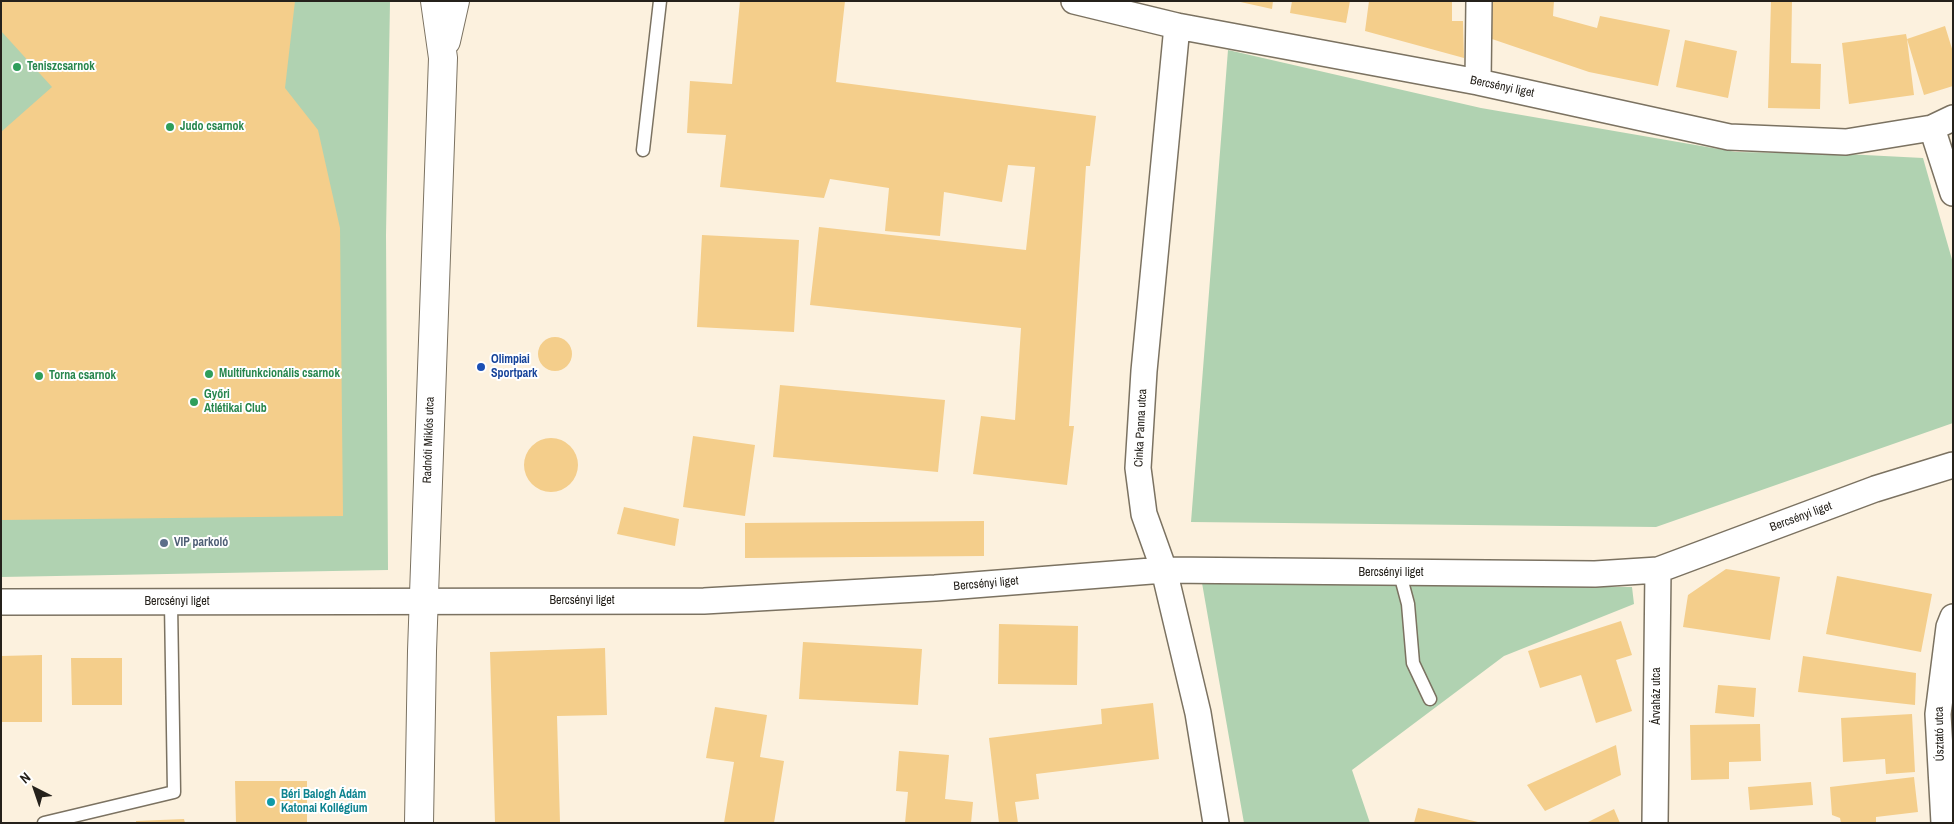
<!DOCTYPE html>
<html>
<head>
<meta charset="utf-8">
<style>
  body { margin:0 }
  #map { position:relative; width:1954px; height:824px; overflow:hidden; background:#fcf1de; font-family:"Archivo Narrow",sans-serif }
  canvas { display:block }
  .frame { position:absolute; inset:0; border:2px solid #25211b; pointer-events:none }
  .north { position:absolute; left:10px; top:764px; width:50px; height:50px; -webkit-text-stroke:4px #fff; paint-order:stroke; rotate:319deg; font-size:14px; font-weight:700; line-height:20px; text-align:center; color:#25211b }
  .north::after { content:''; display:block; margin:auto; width:18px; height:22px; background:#25211b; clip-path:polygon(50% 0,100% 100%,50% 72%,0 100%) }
</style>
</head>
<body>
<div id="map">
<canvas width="1954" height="824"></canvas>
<div class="frame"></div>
<div class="north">N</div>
</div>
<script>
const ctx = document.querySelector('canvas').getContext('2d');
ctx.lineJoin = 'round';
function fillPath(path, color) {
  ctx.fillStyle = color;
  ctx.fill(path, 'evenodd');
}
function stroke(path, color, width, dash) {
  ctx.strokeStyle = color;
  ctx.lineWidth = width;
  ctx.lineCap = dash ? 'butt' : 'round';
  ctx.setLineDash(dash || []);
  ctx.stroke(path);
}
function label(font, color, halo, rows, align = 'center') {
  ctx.font = font + ' "Archivo Narrow",sans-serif';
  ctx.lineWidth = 4;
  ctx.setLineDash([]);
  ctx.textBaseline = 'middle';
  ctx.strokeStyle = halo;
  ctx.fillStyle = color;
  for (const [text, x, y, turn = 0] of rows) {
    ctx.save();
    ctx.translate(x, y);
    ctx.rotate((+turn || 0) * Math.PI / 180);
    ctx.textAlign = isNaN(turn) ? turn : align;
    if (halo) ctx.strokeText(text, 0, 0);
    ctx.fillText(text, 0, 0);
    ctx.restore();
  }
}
const green = new Path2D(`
  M1 1H390L386 235 388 570 1 577Z
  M1228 50 1481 108 1736 152 1845 154 1923 158 1953 263V423L1656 527 1191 522Z
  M1202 583 1632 587 1634 604 1504 656 1352 770 1370 823H1244Z`);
const building = new Path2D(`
  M1 1H295L285 88 318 130 340 228 343 516 1 520V132L52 87 1 31Z
  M740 1H845L836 82 1096 116 1090 166H1086L1069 426H1074L1067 485 973 474 981 416 1015 420 1021 328 810 305 819 227 1026 250 1035 167 1008 165 1002 202 944 192 940 236 885 231 889 188 830 179 824 198 720 187 726 135 687 133 690 81 732 84Z
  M1236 1H1273L1272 9Z
  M1292 1H1350L1346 23 1290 13Z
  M1369 1H1452V21H1463L1464 58 1365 31Z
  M1489 1H1554L1553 16 1597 28 1600 16 1670 30 1658 86 1589 72 1489 38Z
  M1771 1H1792L1791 63 1821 64 1820 109 1768 108Z
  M1945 26 1953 52V86L1924 95 1907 39 1914 95 1849 104 1842 43 1906 34 1907 39Z
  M1685 40 1737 51 1728 98 1676 87Z
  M702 235 799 240 794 332 697 327Z
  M538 354a17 17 0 1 1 34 0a17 17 0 1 1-34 0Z
  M780 385 945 400 938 472 773 457Z
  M693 436 755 445 745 516 683 507Z
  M524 465a27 27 0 1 1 54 0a27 27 0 1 1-54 0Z
  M624 507 679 519 675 546 617 534Z
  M984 521V556L745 558V523Z
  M1726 569 1780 577 1770 640 1683 627 1688 595Z
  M1837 576 1932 594 1921 652 1826 634Z
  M1621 621 1632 655 1616 660 1632 711 1596 723 1581 675 1540 688 1528 651Z
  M999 624 1078 626 1077 685 998 684Z
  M803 642 922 649 918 705 799 699Z
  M605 648 607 715 557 716 560 823H495L490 652Z
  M42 655V722H1V656Z
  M1803 656 1916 673 1915 705 1798 692Z
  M71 658H122V705H72Z
  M1718 685 1756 688 1754 717 1715 713Z
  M1153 703 1159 759 1036 774 1039 799 1015 802 1018 823H999L989 738 1102 724 1101 709Z
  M715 707 767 715 760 757 784 761 774 823H724L734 762 706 758Z
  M1912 714 1915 772 1886 774 1885 759 1843 762 1841 718Z
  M1760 724 1761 761 1729 762V779L1691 780 1690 725Z
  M1616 745 1621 775 1545 811 1527 785Z
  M899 751 949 755 945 799 973 802 971 823H905L908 792 896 791Z
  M1914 777 1918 812 1876 817V823H1841L1840 818 1832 815 1830 787Z
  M235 781H307V823H236Z
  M1811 782 1813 805 1750 810 1748 787Z
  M1418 808 1478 822V823H1414Z
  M1614 809 1620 823H1586Z
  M184 819 185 823H136V821Z`);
const service = new Path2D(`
  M643 150 660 1
  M1400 574 1408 604 1413 663 1430 699
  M44 823 174 792 171 603`);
const minor = new Path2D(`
  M1074 1 1177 26 1478 82 1729 137 1846 142 1932 128 1953 118
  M1177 26 1144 371 1138 468 1144 514 1164 570 1198 713 1216 823
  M1478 82 1479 1
  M1932 128 1953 193
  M1 602 704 601 935 588 1164 570 1595 574 1658 570 1875 489 1953 465
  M1655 823 1658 570
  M1944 823 1938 714 1949 627 1953 617`);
const tertiary = new Path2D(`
  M446 41 455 1
  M419 823 422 651 443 58 435 1`);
const markers = [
  [17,67,5,"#2e9e5b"],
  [170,127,5,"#2e9e5b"],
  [481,367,5,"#1a4fb4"],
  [209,374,5,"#2e9e5b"],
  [39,376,5,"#2e9e5b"],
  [194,402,5,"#2e9e5b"],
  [164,543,5,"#5c6f8a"],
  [271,802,5,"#0f9aa8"]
];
const leisureNames = [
  ["Teniszcsarnok",27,67],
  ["Judo csarnok",180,127],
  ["Multifunkcionális csarnok",219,374],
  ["Torna csarnok",49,376],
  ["Győri",204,395],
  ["Atlétikai Club",204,409]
];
const streetNames = [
  ["Bercsényi liget",1502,87,12],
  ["Cinka Panna utca",1141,428,-87],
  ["Radnóti Miklós utca",429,440,-88],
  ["Bercsényi liget",1801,517,-20],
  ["Bercsényi liget",1391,573],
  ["Bercsényi liget",986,584,-5],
  ["Bercsényi liget",582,601],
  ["Bercsényi liget",177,602],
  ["Árvaház utca",1657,696,-90],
  ["Úsztató utca",1940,734,-91]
];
const transitNames = [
  ["Olimpiai",491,360],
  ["Sportpark",491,374]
];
const serviceNames = [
  ["VIP parkoló",174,543]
];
const cultureNames = [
  ["Béri Balogh Ádám",281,795],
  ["Katonai Kollégium",281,809]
];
fillPath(green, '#b0d2b1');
fillPath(building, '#f4ce8b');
stroke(service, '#7b7261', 15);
stroke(minor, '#7b7261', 28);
stroke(tertiary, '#7b7261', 30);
stroke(service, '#fff', 12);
stroke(minor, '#fff', 25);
stroke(tertiary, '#fff', 28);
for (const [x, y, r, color] of markers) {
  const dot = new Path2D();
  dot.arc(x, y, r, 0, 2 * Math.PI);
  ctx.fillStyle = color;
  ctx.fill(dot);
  stroke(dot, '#fff', 2);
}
label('bold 12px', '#27864d', '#fff', leisureNames, 'left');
label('12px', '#25211b', '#fff', streetNames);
label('bold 12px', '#164399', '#fff', transitNames, 'left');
label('bold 12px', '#4e5e75', '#fff', serviceNames, 'left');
label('bold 12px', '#0d838f', '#fff', cultureNames, 'left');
</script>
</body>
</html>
